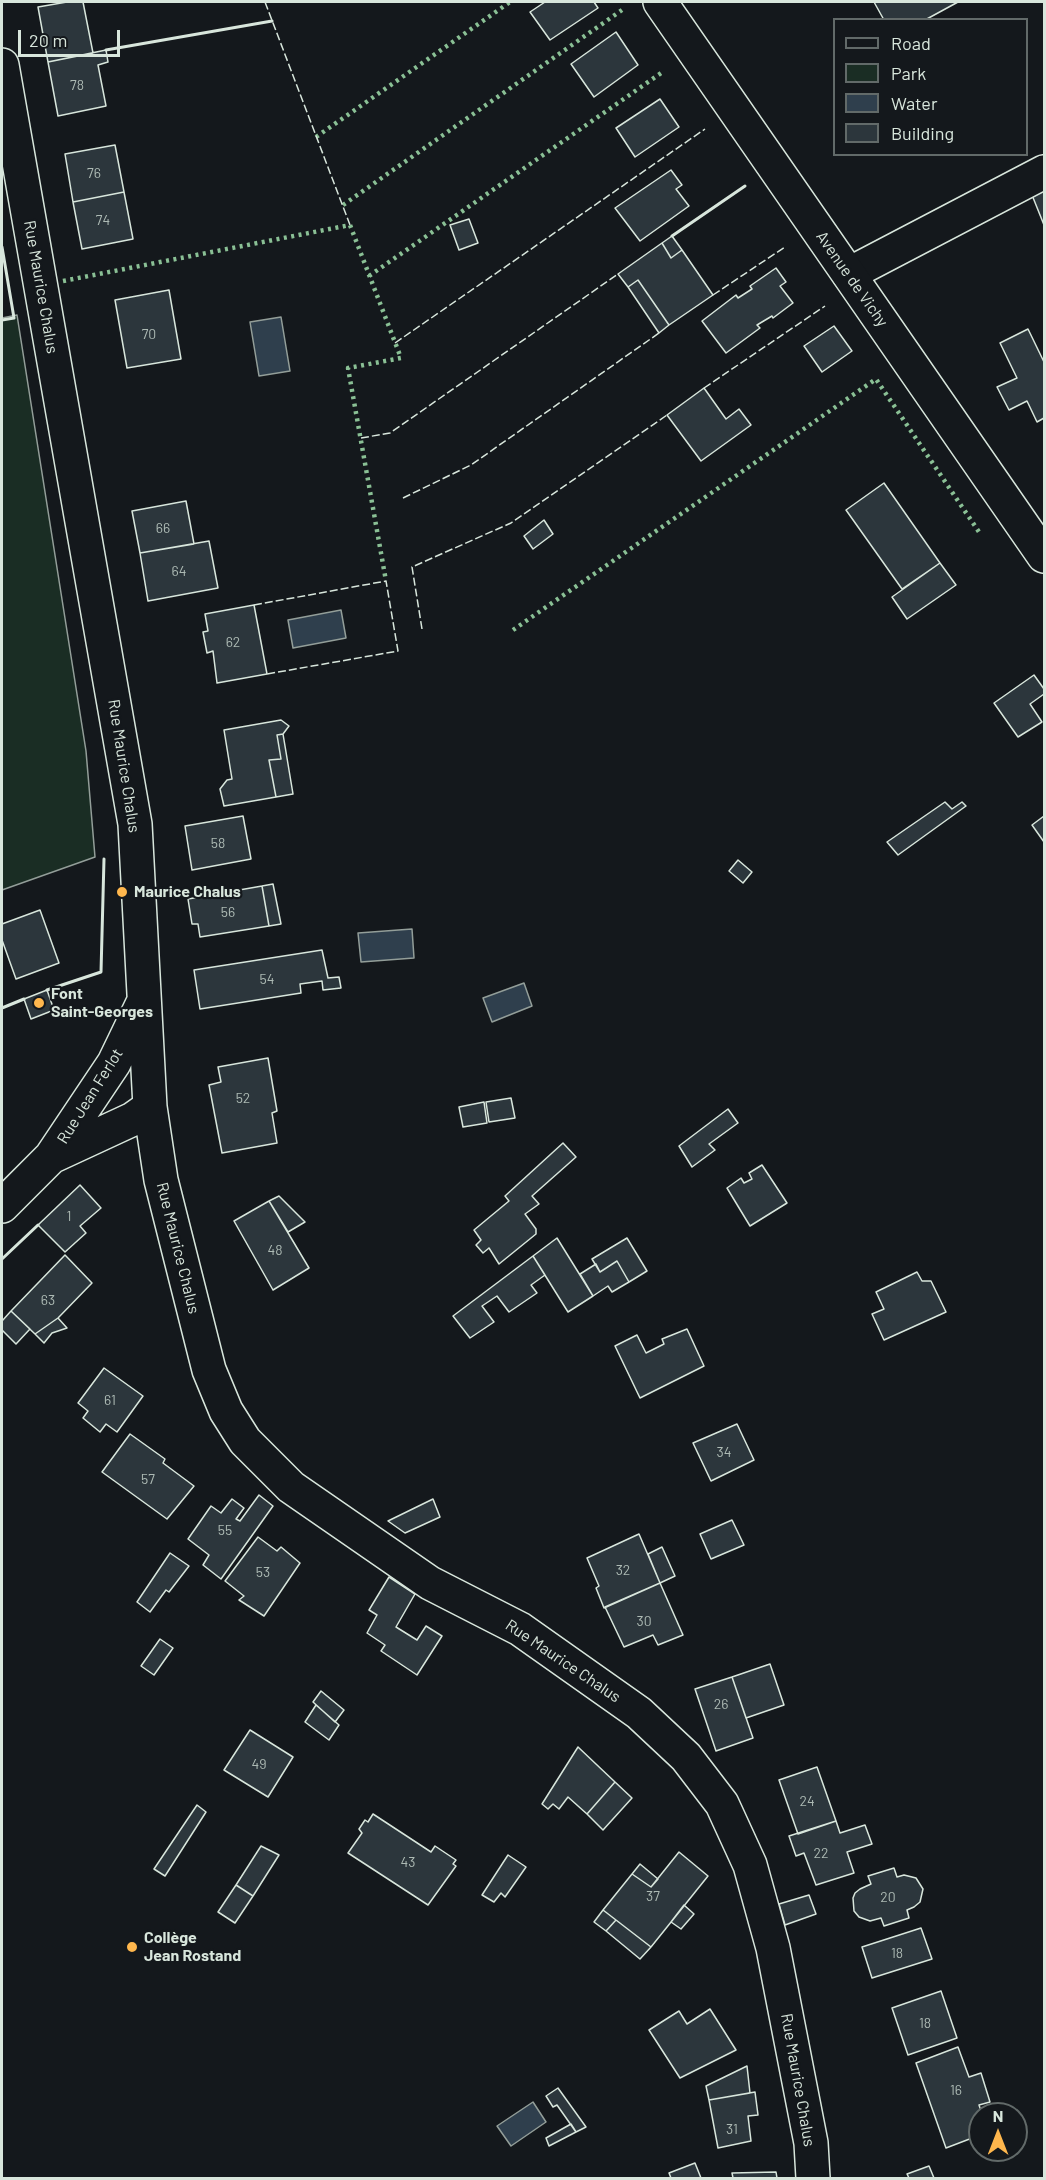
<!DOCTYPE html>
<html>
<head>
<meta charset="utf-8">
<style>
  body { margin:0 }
  #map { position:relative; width:1046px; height:2180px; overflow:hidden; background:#14181c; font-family:Barlow,sans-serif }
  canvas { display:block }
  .frame { position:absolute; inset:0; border:3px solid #d8e6dc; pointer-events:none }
  .legend { position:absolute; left:833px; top:18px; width:195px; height:138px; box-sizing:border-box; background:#14181c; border:2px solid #626a69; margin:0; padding:8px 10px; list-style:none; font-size:18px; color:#d8e6dc }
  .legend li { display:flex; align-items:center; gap:12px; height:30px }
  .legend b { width:30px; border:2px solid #626a69 }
  .north { position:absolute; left:968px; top:2102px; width:60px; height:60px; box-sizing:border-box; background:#14181c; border:2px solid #626a69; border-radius:50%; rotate:0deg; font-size:16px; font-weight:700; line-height:24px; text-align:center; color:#d8e6dc }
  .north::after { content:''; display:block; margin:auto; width:21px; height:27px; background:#ffb74d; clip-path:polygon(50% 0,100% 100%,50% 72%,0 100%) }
  .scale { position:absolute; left:18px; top:30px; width:102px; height:27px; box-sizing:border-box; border:3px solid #d8e6dc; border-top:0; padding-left:8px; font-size:18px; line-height:21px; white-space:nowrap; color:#d8e6dc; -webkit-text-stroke:4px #14181c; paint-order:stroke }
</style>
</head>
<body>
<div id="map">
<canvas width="1046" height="2180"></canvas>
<div class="frame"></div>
<ul class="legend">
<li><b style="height:8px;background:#14181c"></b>Road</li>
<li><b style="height:16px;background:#1a2d24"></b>Park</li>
<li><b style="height:16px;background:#2f3f4d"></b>Water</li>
<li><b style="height:16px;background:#2c363c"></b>Building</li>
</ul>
<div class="north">N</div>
<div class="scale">20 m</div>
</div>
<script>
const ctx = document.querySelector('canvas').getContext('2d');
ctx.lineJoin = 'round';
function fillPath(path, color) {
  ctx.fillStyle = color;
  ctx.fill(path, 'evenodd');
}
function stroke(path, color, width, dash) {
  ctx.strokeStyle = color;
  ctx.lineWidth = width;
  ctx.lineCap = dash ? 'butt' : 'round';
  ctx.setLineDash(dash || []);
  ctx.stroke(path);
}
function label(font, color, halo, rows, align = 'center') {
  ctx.font = font + ' Barlow,sans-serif';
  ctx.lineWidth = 4.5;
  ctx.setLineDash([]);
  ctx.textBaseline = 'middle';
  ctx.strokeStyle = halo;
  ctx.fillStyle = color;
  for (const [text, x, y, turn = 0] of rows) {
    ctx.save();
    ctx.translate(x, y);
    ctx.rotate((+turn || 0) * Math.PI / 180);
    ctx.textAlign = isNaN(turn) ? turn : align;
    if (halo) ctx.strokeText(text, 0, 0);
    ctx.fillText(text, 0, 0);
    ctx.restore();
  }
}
const green = new Path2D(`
  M17 315 86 751 95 857 2 890V318Z`);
const water = new Path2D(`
  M281 317 290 371 259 376 250 322Z
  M341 610 346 638 293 648 288 620Z
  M412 929 414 958 361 962 358 933Z
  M524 983 532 1006 492 1022 483 998Z
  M533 2102 546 2122 511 2146 497 2126Z`);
const building = new Path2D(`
  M67 2H83L93 53 48 62 38 7Z
  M545 2H594L598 8 550 40 530 12Z
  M874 2H958L925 20H884Z
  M616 32 638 65 594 97 571 64Z
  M106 50 108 62 98 65 106 106 58 116 48 62Z
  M660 99 679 127 635 157 616 128Z
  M115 145 124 192 73 202 65 154Z
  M671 170 682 185 676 189 689 206 640 241 615 208Z
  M1044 188V225L1032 195Z
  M124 192 133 239 82 249 73 202Z
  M469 219 478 243 459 250 450 225Z
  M672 236 682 250 671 258 662 243Z
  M662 243 671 258 682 250 713 295 669 325 638 280 628 287 618 274Z
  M776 268 786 282 780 286 793 303 773 318 772 316 757 325 760 328 726 353 702 321 736 295 738 298 752 289 750 286Z
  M638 280 669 325 659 333 628 287Z
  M169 290 181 359 127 368 115 300Z
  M834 326 852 351 822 372 804 346Z
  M1028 329 1044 362V418L1037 422 1027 401 1009 410 997 387 1017 378 1000 343Z
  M704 388 726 419 739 409 751 425 701 461 667 415Z
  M884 483 940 563 902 589 846 510Z
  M186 501 194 544 140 553 132 511Z
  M544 520 553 534 533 549 524 536Z
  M209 541 218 588 148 601 140 553Z
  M940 563 956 585 907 619 892 597Z
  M254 605 267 674 217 683 213 651 207 653 203 632 208 631 205 614Z
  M1034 675 1044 689V694L1030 704 1042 722 1018 737 994 703Z
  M281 720 289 726 283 734 277 735 281 759 269 760 276 797 224 806 220 789 227 780 232 779 224 730Z
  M283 734 293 794 276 797 269 760 281 759 277 735Z
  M945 802 952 809 962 802 966 806 898 855 887 842Z
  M243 816 251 859 192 870 185 826Z
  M1044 816V842L1032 825Z
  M738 860 752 872 743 883 729 871Z
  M273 884 281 924 269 926 262 886Z
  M262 886 269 926 200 937 198 924H192L188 899Z
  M40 910 59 963 16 979 2 940V924Z
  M322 950 328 978 339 977 341 988 323 990 322 981 300 984 301 993 200 1009 194 970Z
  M47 990 54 1010 31 1019 24 999Z
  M268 1058 277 1111 272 1113 277 1143 222 1153 209 1085 221 1082 218 1067Z
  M511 1098 515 1118 489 1122 486 1102Z
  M484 1102 487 1123 463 1127 459 1107Z
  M728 1109 738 1123 709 1144 715 1150 692 1167 679 1146Z
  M563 1143 576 1157 532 1196 539 1204 525 1214 536 1229V1234L499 1264 489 1248 483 1253 476 1245 481 1240 474 1230 509 1201 505 1196Z
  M762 1165 787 1203 750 1226 727 1188 741 1178 744 1183 752 1179 749 1173Z
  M80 1185 101 1208 80 1226 86 1233 65 1252 38 1225Z
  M279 1196 305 1222 288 1232 269 1201Z
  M269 1201 309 1268 273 1290 234 1221Z
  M557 1238 593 1296 568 1312 533 1256Z
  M627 1238 647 1271 629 1282 617 1261 600 1272 592 1259Z
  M65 1255 92 1283 58 1318 35 1334 11 1311Z
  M533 1256 545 1275 531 1285 537 1293 509 1312 497 1296 482 1306 494 1322 470 1338 453 1316Z
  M617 1261 629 1282 612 1292 608 1286 593 1296 580 1274 596 1264 600 1272Z
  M917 1272 922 1281H931L946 1312 884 1340 872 1314 884 1309 876 1292Z
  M11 1311 30 1329 16 1344 2 1330V1321Z
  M58 1318 67 1328 52 1333 44 1343 35 1334Z
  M687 1329 704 1366 640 1398 615 1346 637 1335 646 1353 664 1344 662 1339Z
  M104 1368 143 1396 117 1432 106 1424 100 1432 83 1418 88 1411 78 1403Z
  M737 1424 754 1460 711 1481 693 1443Z
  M130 1434 165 1459 163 1463 194 1486 167 1519 102 1472Z
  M259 1495 273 1506 221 1579 203 1565 209 1555 188 1539 211 1506 221 1513 232 1499 244 1508 236 1519 240 1521Z
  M433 1499 440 1517 405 1533 388 1521Z
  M732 1520 744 1545 711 1559 700 1534Z
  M639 1534 660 1583 604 1608 596 1588 599 1586 587 1558Z
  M258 1537 277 1551 281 1547 300 1563 264 1616 239 1600 244 1596 225 1581Z
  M662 1547 675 1576 660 1583 648 1554Z
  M170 1553 189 1566 169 1592 166 1590 150 1612 137 1602Z
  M389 1577 415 1594 396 1627 417 1640 426 1626 442 1636 417 1675 381 1651 385 1645 367 1633 377 1615 369 1610Z
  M660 1583 683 1635 658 1645 653 1635 624 1647 605 1607Z
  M160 1639 173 1648 154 1675 141 1666Z
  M770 1664 784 1705 746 1718 732 1677Z
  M732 1677 753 1738 716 1751 695 1689Z
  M321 1691 344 1710 335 1722 313 1702Z
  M316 1705 339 1725 329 1740 305 1722Z
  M250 1730 293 1757 268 1797 224 1770Z
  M578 1747 615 1782 587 1814 568 1797 559 1809 553 1804 548 1809 542 1804Z
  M817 1767 836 1821 798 1834 779 1780Z
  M615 1782 632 1798 603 1830 587 1814Z
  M197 1805 206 1812 165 1876 154 1869Z
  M373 1814 431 1852 435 1846 456 1860 453 1864 456 1866 428 1905 348 1853 362 1833 359 1829 365 1820 368 1822Z
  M836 1821 840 1833 865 1825 872 1844 847 1852 854 1873 816 1885 804 1853 796 1856 789 1836Z
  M261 1846 279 1855 253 1896 236 1885Z
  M679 1852 708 1876 651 1947 603 1910 632 1874 651 1887Z
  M508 1855 526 1867 505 1897 501 1893 494 1902 482 1895Z
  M640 1864 658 1879 651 1887 632 1874Z
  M894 1868 897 1877 904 1875 916 1878 923 1889 920 1902 914 1907 907 1910 909 1918 884 1926 881 1918 870 1921 859 1917 854 1911 853 1898 855 1893 860 1889 871 1884 868 1876Z
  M236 1885 253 1896 235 1923 218 1912Z
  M809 1895 816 1914 785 1925 779 1904Z
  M684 1905 694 1914 681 1929 671 1922Z
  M603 1910 616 1920 606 1931 594 1922Z
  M616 1920 651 1947 640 1959 606 1931Z
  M921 1928 932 1959 872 1978 862 1947Z
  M941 1991 957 2038 908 2055 892 2008Z
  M710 2009 736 2050 680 2078 649 2030 679 2011 687 2024Z
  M958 2047 969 2077 981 2073 990 2102 979 2105 982 2114H980V2135L946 2148 916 2063Z
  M747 2066 750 2093 709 2100 706 2086Z
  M558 2088 586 2127 576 2132 557 2105 553 2107 546 2096Z
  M755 2092 758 2115 748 2116 751 2141 718 2148 709 2100Z
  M571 2124 576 2132 549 2146 546 2138Z
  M695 2163 701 2178H671L669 2173Z
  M929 2166 934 2178H909L907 2174Z
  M776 2172 777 2178H733L732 2173Z`);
const minor = new Path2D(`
  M2 65 135 824 150 1107 161 1180 209 1370 226 1411 245 1441 291 1487 430 1583 520 1629 639 1713 686 1757 722 1804 750 1865 773 1948 811 2143 813 2178
  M849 274 1044 172
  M51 1157 133 1119 150 1107
  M2 1206 51 1157 114 1063 142 1005`);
const major = new Path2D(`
  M660 2 1044 556`);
const hedge = new Path2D(`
  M316 137 510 2
  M343 205 622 10
  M369 276 664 71
  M63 281 350 225 401 358 348 368 386 581
  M513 630 876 379 981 535`);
const fence = new Path2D(`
  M265 2 350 225
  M713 295 785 247
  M395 343 705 129
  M704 388 825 306
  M361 438 390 433 618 274
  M403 498 471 465 659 333
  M254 605 386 581 398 651 267 674
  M422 629 412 567 511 523 667 415`);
const wall = new Path2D(`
  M106 50 272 21
  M672 236 745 186
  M2 247 14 318 2 320
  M47 990 101 972 104 859
  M2 1008 24 999
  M2 1259 38 1225`);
const markers = [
  [122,892,6,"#ffb74d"],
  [39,1003,6,"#ffb74d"],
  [132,1947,6,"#ffb74d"]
];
const numberNames = [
  ["78",77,85],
  ["76",94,173],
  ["74",103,220],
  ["70",149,334],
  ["66",163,528],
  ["64",179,571],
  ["62",233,642],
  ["58",218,843],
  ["56",228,912],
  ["54",267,979],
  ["52",243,1098],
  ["1",69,1216],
  ["48",275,1250],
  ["63",48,1300],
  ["61",110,1400],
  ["34",724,1452],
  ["57",148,1479],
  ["55",225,1530],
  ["32",623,1570],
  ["53",263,1572],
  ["30",644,1621],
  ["26",721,1704],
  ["49",259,1764],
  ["24",807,1801],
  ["22",821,1853],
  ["43",408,1862],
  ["37",653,1896],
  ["20",888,1897],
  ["18",897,1953],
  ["18",925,2023],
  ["16",956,2090],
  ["31",732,2129]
];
const streetNames = [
  ["Avenue de Vichy",852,279,55],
  ["Rue Maurice Chalus",41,287,80],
  ["Rue Maurice Chalus",124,766,81],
  ["Rue Jean Ferlot",90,1096,-58],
  ["Rue Maurice Chalus",178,1248,76],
  ["Rue Maurice Chalus",563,1661,34],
  ["Rue Maurice Chalus",798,2080,80]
];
const poiNames = [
  ["Maurice Chalus",134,892],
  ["Font",51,994],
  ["Saint-Georges",51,1012],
  ["Collège",144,1938],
  ["Jean Rostand",144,1956]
];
fillPath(green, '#1a2d24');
stroke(green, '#939e99', 1.5);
fillPath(water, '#2f3f4d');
stroke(water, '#939e99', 1.5);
fillPath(building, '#2c363c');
stroke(building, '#d8e6dc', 1.5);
stroke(minor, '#d8e6dc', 36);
stroke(major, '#d8e6dc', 36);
stroke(minor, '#14181c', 33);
stroke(major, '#14181c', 33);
stroke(hedge, '#8ac095', 4.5, [3, 4.5]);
stroke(fence, '#d8e6dc', 1.5, [8, 3]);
stroke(wall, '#d8e6dc', 3);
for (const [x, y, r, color] of markers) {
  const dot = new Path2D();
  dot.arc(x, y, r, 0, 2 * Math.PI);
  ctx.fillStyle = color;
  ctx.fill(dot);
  stroke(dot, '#14181c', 2);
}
label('14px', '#adbab4', null, numberNames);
label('16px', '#d8e6dc', '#14181c', streetNames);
label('bold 16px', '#d8e6dc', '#14181c', poiNames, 'left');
</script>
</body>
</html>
